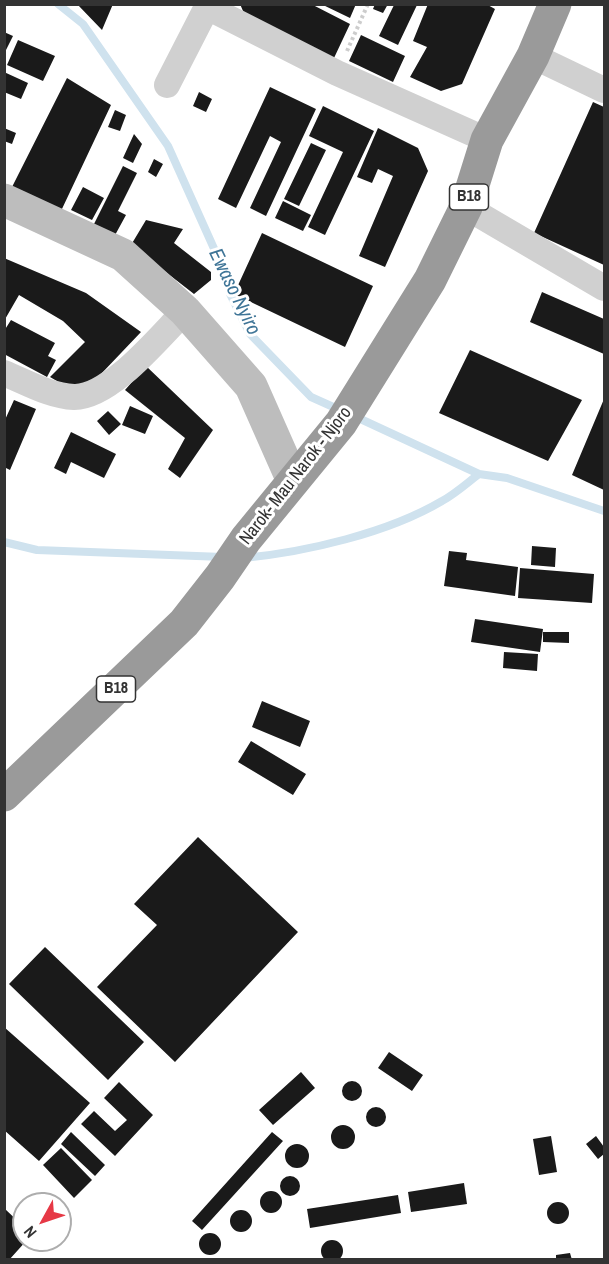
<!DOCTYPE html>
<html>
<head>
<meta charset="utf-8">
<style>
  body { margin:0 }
  #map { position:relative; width:609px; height:1264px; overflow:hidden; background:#fff; font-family:"Archivo Narrow",sans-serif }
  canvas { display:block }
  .frame { position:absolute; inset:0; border:6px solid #333; pointer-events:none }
  .north { position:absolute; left:12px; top:1192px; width:60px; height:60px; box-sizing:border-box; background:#fff; border:2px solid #adadad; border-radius:50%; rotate:230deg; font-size:16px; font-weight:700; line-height:24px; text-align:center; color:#333 }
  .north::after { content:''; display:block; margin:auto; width:21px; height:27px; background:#e63946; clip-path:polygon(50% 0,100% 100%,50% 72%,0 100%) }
</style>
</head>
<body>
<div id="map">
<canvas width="609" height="1264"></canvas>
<div class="frame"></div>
<div class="north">N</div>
</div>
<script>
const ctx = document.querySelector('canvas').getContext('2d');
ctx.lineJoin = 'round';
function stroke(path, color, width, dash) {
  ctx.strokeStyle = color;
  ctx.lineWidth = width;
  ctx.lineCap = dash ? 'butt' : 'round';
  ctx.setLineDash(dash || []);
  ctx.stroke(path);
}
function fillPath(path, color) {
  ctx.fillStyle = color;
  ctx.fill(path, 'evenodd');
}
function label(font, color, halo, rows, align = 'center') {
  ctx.font = font + ' "Archivo Narrow",sans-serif';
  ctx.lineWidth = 6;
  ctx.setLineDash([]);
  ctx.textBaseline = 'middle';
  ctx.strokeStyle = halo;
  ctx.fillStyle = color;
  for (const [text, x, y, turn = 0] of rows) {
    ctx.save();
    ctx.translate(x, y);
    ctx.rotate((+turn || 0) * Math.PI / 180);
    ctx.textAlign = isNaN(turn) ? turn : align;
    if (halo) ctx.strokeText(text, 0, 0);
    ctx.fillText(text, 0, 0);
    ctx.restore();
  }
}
const stream = new Path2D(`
  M58 4 83 24 168 146 229 282 230 294 250 334 311 397 340 410
  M354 416 479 474 507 478 604 511
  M4 542 37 550 223 557
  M244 558C306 552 388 533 442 501 455 494 467 483 479 474`);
const building = new Path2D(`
  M77 4H113L102 30Z
  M240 4H311L350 24 334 58 246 18Z
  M321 4H356L350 18Z
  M375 4H388L383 13 373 9Z
  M428 4H486L495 9 462 84 441 91 410 77 427 47 413 41Z
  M394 5H417L398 45 379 36Z
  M4 32 13 36 4 54Z
  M361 35 405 56 393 82 349 61Z
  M18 40 55 56 43 81 7 65Z
  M4 72 28 83 21 99 4 92Z
  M67 78 111 105 61 211 12 187Z
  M270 87 316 109 266 216 250 208 281 142 270 136 236 208 218 199Z
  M199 92 212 99 206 112 193 106Z
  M593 102 604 107V265L534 233Z
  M323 106 374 131 325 235 308 227 343 152 309 136Z
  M115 110 126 115 120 131 108 127Z
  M4 128 16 133 12 144 4 141Z
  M378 128 418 148 428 171 385 267 359 256 393 176 378 169 372 183 357 177Z
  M134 134 142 144 133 163 123 158Z
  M311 143 326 150 299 206 284 199Z
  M154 159 163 164 156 177 148 172Z
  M123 166 137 173 118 211 126 215 114 237 93 226Z
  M83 187 104 198 92 220 71 210Z
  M283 201 311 215 303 231 275 218Z
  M146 220 183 229 174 243 211 272V280L194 294 131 245Z
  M262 233 373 286 345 347 234 294Z
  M4 258 86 293 141 332 81 395 50 377 85 342 63 321 19 295 4 321Z
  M542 292 604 319V354L530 322Z
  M11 320 55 343 48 356 56 360 47 377 4 354V331Z
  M470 350 582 400 548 461 439 413Z
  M146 366 213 430 180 478 168 469 185 438 125 390Z
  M604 399V490L572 475Z
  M14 400 36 409 10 470 4 467V422Z
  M130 406 153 416 145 434 122 425Z
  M108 411 121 424 109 435 97 421Z
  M71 432 116 454 104 478 71 462 66 474 54 468Z
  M532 546 556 548 555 567 531 565Z
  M449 551 467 553 466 560 518 567 515 596 444 586Z
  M520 568 594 574 592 603 518 598Z
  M475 619 543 629 540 652 471 642Z
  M543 632H569V643L543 642Z
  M504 652 538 654 537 671 503 668Z
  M262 701 310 721 300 747 252 727Z
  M251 741 306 774 293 795 238 762Z
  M198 837 298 932 175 1062 97 987 157 925 134 904Z
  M45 947 144 1042 108 1080 9 984Z
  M4 1027 90 1103 39 1161 4 1130Z
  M389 1052 423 1075 412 1091 378 1068Z
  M301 1072 315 1088 273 1125 259 1110Z
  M342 1091a10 10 0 1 1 20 0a10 10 0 1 1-20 0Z
  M119 1082 153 1115 115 1156 81 1124 94 1111 115 1131 127 1120 104 1098Z
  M366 1117a10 10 0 1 1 20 0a10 10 0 1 1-20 0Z
  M331 1137a12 12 0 1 1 24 0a12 12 0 1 1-24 0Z
  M71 1132 105 1165 95 1176 61 1144Z
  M272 1132 283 1141 202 1230 192 1221Z
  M551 1136 557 1172 539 1175 533 1139Z
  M596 1136 604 1147V1154L598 1159 586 1144Z
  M285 1156a12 12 0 1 1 24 0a12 12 0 1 1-24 0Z
  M61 1148 92 1180 74 1198 43 1165Z
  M280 1186a10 10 0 1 1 20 0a10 10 0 1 1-20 0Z
  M464 1183 467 1204 411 1212 408 1192Z
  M260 1202a11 11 0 1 1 22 0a11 11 0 1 1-22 0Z
  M398 1195 401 1213 310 1228 307 1209Z
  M547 1213a11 11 0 1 1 22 0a11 11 0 1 1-22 0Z
  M4 1208 24 1227V1240H27L9 1260H4Z
  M230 1221a11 11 0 1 1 22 0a11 11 0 1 1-22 0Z
  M199 1244a11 11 0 1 1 22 0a11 11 0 1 1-22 0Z
  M321 1251a11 11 0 1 1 22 0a11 11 0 1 1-22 0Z
  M570 1253 572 1260H556V1255Z`);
const path = new Path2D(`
  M347 51 368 4`);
const street = new Path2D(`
  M208 4 207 7 337 73 487 140
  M533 56 604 90
  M167 85 207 7
  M466 207 604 288
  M4 373C26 382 50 396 74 397 110 398 160 336 185 311`);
const secondary = new Path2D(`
  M4 200 123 255 185 311 251 386 293 481`);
const highway = new Path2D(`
  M4 795 184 623 220 577 246 539 341 423 430 280 466 207 487 140 533 56 555 4`);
const shields = [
  [469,197,39],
  [116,689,39]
];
const shieldNames = [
  ["B18",469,197],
  ["B18",116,689]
];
const streetNames = [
  ["Narok- Mau Narok - Njoro",296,476,-52]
];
const waterNames = [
  ["Ewaso Nyiro",234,292,64]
];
stroke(stream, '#cfe2ee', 8);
fillPath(building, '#1a1a1a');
stroke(path, '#cdcdcd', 4, [3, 3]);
stroke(street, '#d0d0d0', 26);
stroke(secondary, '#bdbdbd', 33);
stroke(highway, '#9a9a9a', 33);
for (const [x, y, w] of shields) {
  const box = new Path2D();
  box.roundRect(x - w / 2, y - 13, w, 26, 4.5);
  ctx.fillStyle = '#fff';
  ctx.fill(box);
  stroke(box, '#333', 1.5);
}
label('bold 16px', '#333', null, shieldNames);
label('18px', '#333', '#fff', streetNames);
label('italic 20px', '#3f7597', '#fff', waterNames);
</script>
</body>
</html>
